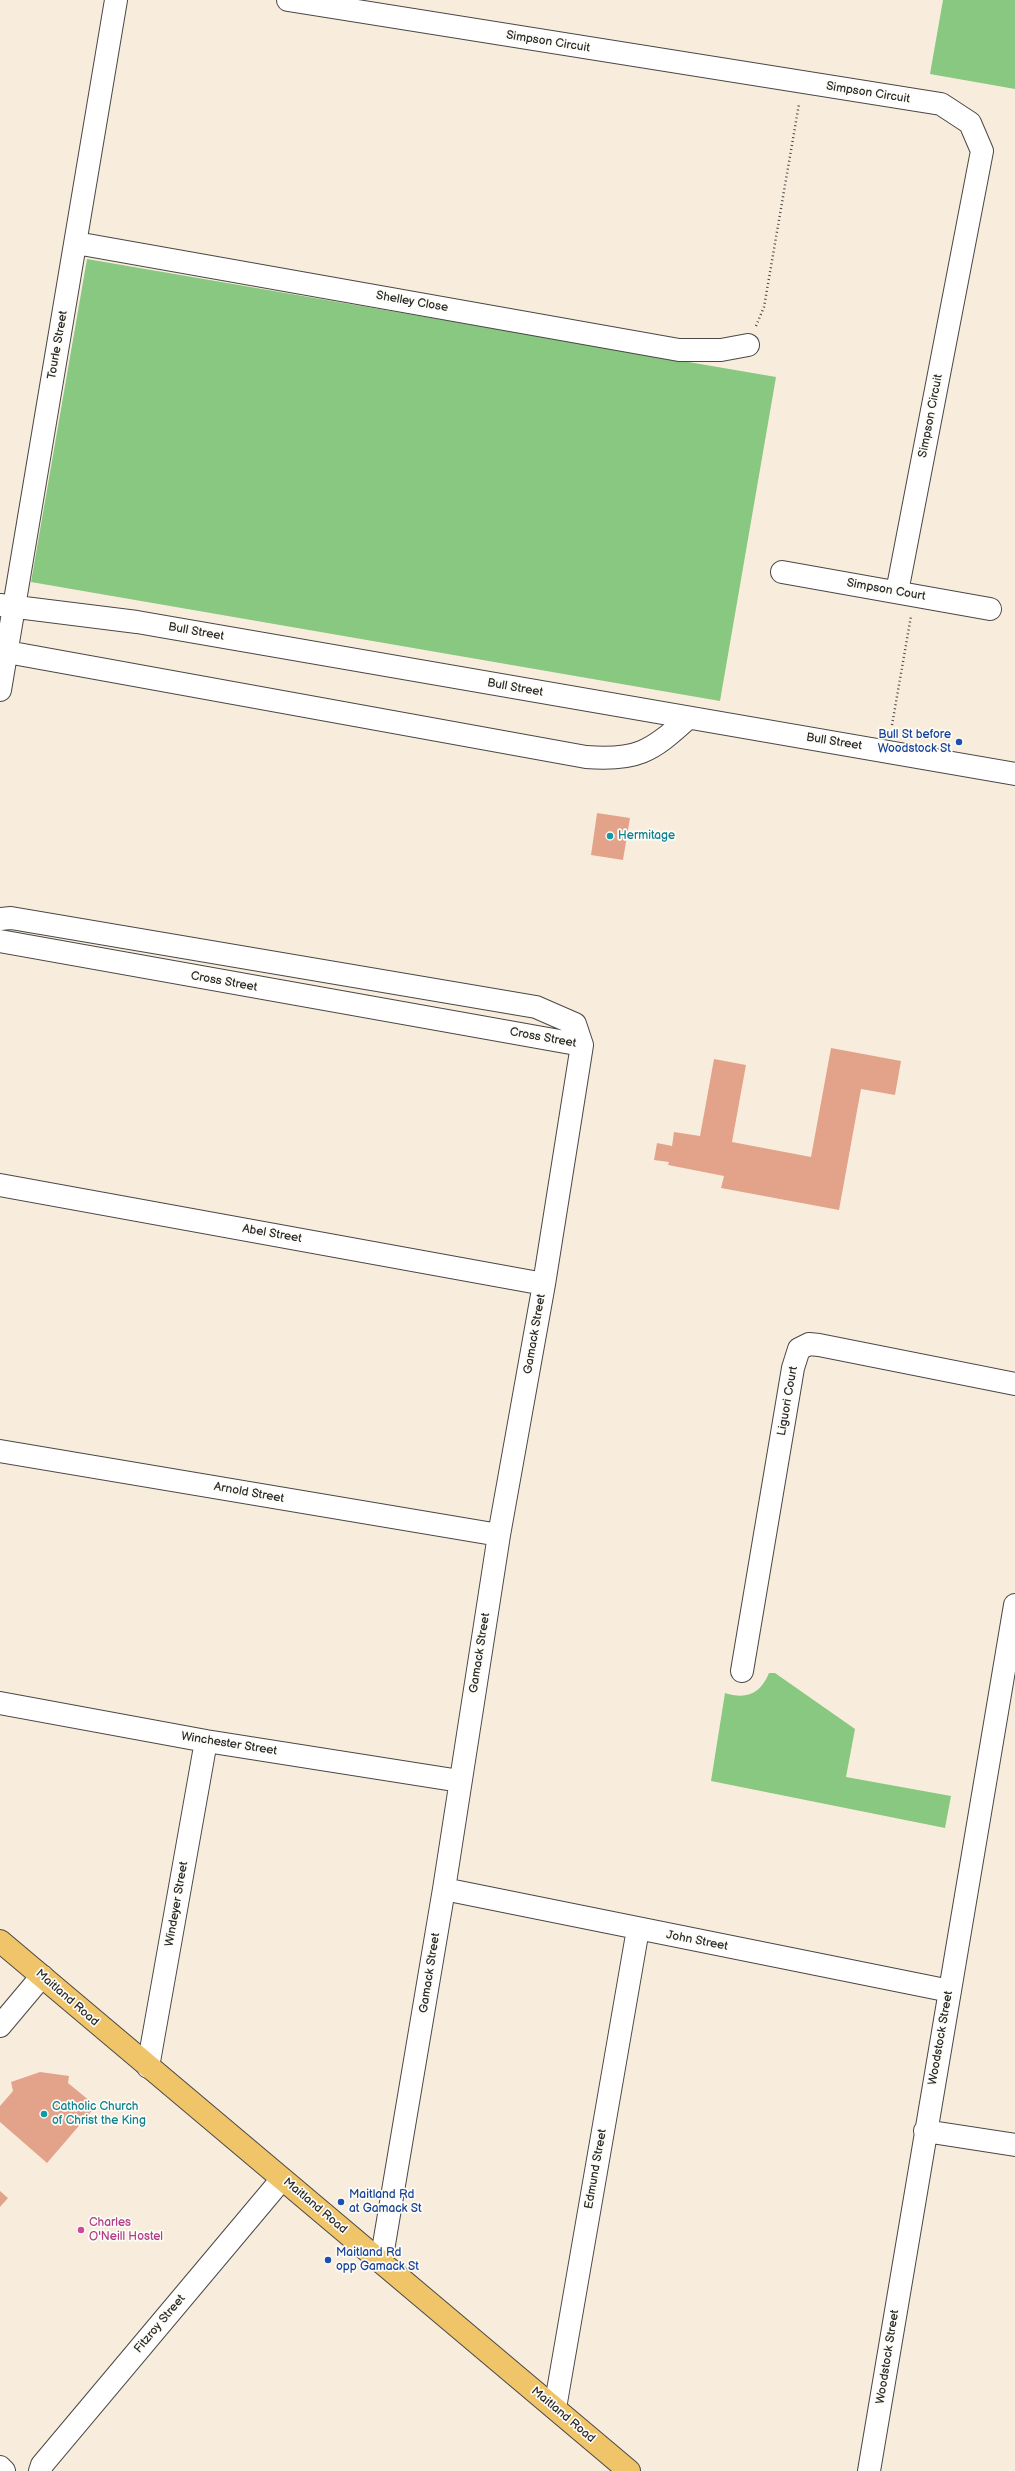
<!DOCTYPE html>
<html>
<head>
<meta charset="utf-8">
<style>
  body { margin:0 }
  canvas { display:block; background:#f8eddc }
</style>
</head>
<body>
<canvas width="1015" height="2471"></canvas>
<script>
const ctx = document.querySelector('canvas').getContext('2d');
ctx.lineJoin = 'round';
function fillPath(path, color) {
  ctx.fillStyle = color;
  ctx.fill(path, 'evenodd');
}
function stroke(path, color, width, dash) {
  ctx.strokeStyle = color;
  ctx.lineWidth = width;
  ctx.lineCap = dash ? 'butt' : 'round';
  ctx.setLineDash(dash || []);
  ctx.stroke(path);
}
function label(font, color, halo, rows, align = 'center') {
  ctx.font = font + ' "Balsamiq Sans",sans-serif';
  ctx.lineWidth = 3.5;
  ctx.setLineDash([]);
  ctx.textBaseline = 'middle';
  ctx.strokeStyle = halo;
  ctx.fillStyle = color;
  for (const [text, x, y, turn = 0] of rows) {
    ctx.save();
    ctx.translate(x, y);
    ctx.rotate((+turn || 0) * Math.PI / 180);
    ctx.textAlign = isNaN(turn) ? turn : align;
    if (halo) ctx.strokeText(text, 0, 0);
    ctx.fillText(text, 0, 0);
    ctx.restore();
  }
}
const green = new Path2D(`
  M943 0H1015V89L930 74Z
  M87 259 776 377 720 701 31 582Z
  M769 1673H775L855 1729 846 1777 951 1796 945 1828 711 1781 725 1693C747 1700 761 1693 769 1673Z`);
const building = new Path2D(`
  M597 813 630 818 623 860 591 855Z
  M831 1048 901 1061 895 1095 861 1089 839 1210 721 1188 724 1176 668 1165 669 1162 654 1160 657 1143 672 1146 674 1132 700 1136 714 1059 746 1065 732 1142 811 1157Z
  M40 2072 69 2076 68 2083 96 2106 47 2163 0 2122V2106L13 2091 11 2082Z
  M0 2191 8 2198 0 2207Z`);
const path = new Path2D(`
  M756 326 764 307 799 104
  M892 725 911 616`);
const minor = new Path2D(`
  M288 0 941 104 970 123 982 151 897 592
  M76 243 679 350H721L748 345
  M782 572 990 609
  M0 605 137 622 1015 774
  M7 652 586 757C636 761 651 752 687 719
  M0 690 116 0
  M0 919 11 918 536 1007 575 1024 582 1045 544 1284 499 1535 444 1889 381 2262
  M0 941 582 1045
  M0 1185 544 1284
  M0 1451 499 1535
  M742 1671 793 1368 799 1349 809 1344 819 1345 1015 1384
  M0 1703 206 1741 460 1781
  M444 1889 950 1991
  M0 2026 42 1976
  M148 2067 206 1741
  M925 2131 1015 2145
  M555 2408 638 1929
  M0 2467 4 2471
  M40 2471 42 2465 282 2179
  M869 2471 1015 1605`);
const major = new Path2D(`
  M0 1941 629 2471`);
const markers = [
  [959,742,4,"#1a4fb4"],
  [610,836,4,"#0f9aa8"],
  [44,2114,4,"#0f9aa8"],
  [341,2202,4,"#1a4fb4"],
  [81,2230,4,"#d1479c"],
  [328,2260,4,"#1a4fb4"]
];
const streetNames = [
  ["Simpson Circuit",548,42,9],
  ["Simpson Circuit",868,93,9],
  ["Shelley Close",412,302,10],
  ["Tourle Street",58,345,-80],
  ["Simpson Circuit",931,416,-79],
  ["Simpson Court",886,590,10],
  ["Bull Street",196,632,10],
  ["Bull Street",515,688,10],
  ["Bull Street",834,742,9],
  ["Cross Street",224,982,10],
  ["Cross Street",543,1038,10],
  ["Abel Street",272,1234,10],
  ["Gamack Street",535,1334,-80],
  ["Liguori Court",788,1401,-80],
  ["Arnold Street",249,1493,10],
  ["Gamack Street",480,1653,-81],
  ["Winchester Street",229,1744,9],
  ["Windeyer Street",177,1904,-80],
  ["John Street",697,1941,11],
  ["Gamack Street",430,1973,-81],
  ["Maitland Road",67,1998,41],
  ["Woodstock Street",941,2038,-80],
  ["Edmund Street",596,2169,-80],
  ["Maitland Road",315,2206,40],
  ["Fitzroy Street",160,2324,-50],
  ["Woodstock Street",888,2357,-81],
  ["Maitland Road",563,2415,40]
];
const transitNames = [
  ["Bull St before",951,735,"right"],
  ["Woodstock St",951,749,"right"],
  ["Maitland Rd",349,2195],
  ["at Gamack St",349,2209],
  ["Maitland Rd",336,2253],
  ["opp Gamack St",336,2267]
];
const cultureNames = [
  ["Hermitage",618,836],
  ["Catholic Church",52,2107],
  ["of Christ the King",52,2121]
];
const hotelNames = [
  ["Charles",89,2223],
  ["O'Neill Hostel",89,2237]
];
fillPath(green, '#88c880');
fillPath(building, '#e3a38b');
stroke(minor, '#4a4846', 24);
stroke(major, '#4a4846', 24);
stroke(path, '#4a4846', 2.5, [1, 3]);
stroke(minor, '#fff', 22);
stroke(major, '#f0c469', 22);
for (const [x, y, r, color] of markers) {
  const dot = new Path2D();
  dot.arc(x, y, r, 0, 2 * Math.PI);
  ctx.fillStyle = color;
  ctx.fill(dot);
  stroke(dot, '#fdfcf7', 1.5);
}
label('12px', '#2b2b2b', '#fdfcf7', streetNames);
label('12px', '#164399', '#fdfcf7', transitNames, 'left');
label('12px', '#0d838f', '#fdfcf7', cultureNames, 'left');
label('12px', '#b23c85', '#fdfcf7', hotelNames, 'left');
</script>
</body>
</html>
